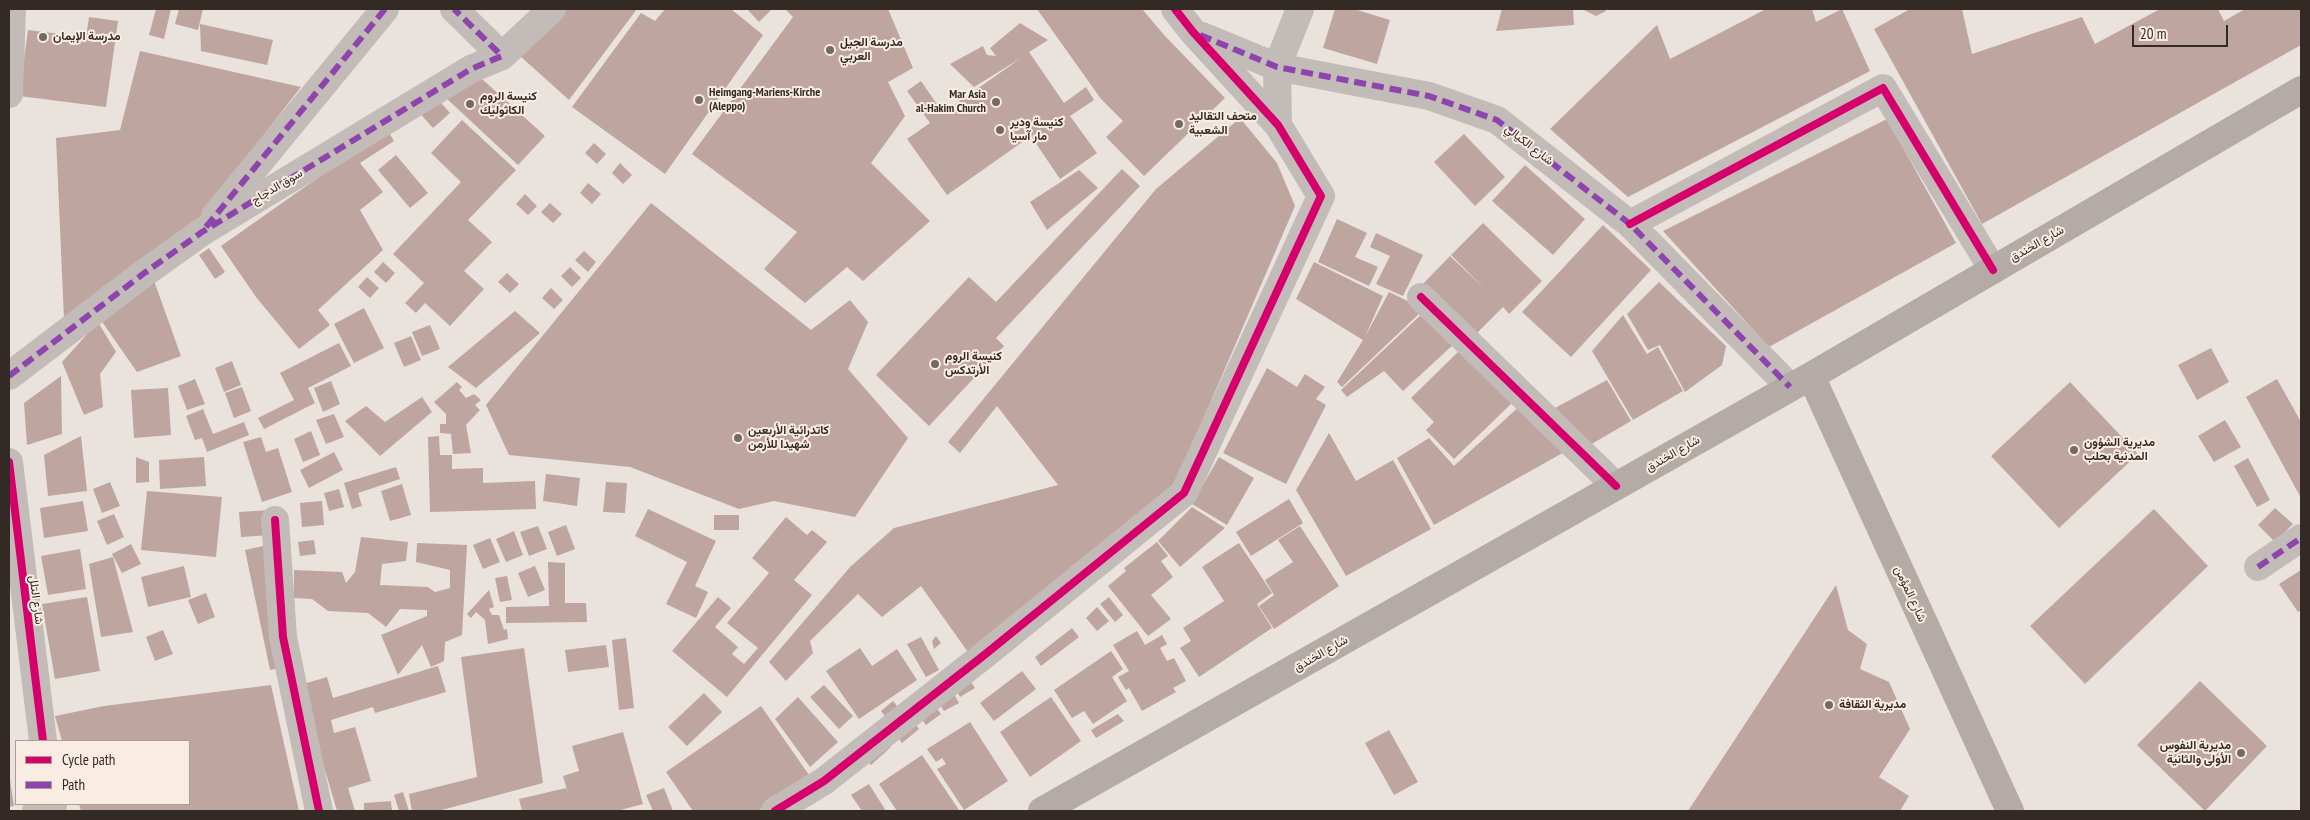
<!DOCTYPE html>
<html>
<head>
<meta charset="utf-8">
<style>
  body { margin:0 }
  #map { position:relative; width:2310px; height:820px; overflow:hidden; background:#eae3dd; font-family:"PT Sans Narrow",sans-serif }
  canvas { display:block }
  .frame { position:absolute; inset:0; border:10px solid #332925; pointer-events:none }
  .legend { position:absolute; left:15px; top:740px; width:175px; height:65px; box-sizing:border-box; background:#f9ede3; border:1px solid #aa9f97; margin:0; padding:6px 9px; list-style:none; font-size:15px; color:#332925 }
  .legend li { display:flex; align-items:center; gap:10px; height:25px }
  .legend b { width:25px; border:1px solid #aa9f97 }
  .scale { position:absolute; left:2132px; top:25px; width:96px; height:22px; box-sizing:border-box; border:2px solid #332925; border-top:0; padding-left:6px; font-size:15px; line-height:18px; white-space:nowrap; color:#332925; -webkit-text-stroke:4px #f9ede3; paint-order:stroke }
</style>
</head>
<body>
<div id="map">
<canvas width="2310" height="820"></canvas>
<div class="frame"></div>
<ul class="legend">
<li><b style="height:6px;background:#d6006c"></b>Cycle path</li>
<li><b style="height:6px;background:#8e44ad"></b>Path</li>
</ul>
<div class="scale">20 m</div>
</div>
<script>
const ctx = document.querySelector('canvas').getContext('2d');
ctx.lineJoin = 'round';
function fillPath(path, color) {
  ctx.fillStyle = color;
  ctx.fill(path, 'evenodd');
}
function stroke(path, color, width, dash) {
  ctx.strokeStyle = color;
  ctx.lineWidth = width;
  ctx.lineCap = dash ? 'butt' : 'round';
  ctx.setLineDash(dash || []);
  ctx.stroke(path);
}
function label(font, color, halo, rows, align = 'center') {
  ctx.font = font + ' "PT Sans Narrow",Vazirmatn,sans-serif';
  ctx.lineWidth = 4;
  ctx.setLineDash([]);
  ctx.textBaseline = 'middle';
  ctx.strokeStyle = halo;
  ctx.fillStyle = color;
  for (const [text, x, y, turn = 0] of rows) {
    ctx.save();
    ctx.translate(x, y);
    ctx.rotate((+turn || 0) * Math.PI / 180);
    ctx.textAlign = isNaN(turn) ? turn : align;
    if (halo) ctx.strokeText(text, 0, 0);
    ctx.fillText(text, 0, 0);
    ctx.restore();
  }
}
const building = new Path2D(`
  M156 9H171L164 39 149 35Z
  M179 9H203L198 30 175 24Z
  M544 9H637L569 100 509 46Z
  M665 9H731L763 35 665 174 572 107 641 13 655 21Z
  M747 9H772L759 22Z
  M785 9H888L913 68 888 82 905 116 871 163 930 221 863 281 847 267 805 303 764 269 797 232 692 154 793 17Z
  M1037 9H1142L1165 36 1225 98 1144 176 1106 137 1123 121 1101 99Z
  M1335 9H1354L1390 20 1377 64 1323 48Z
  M1502 9H1573L1574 25 1496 31Z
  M1582 9H1605L1606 11 1596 16Z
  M1766 9H1812L1816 22 1842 9 1870 71 1628 197 1550 129 1657 25 1670 59Z
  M1910 9H1962L1972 54 2082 17 2095 44 2160 9H2218L2224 21 2245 9H2301V45L1982 224 1874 29Z
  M89 17 118 21 106 107 19 96 28 30 86 37Z
  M1020 23 1048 40 1029 52 1064 103 1086 87 1094 100 1070 116 1097 153 1060 179 1031 136 947 195 907 139 930 123 907 91 921 81 943 113 1021 58 974 87 950 64 983 46 987 55 996 56 990 48Z
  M200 24 273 40 267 65 201 51Z
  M140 51 301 87 192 227 64 319 56 138 120 130Z
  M471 69 545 136 518 165 445 97Z
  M433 94 450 113 433 128 416 109Z
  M1240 118 1277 163 1295 206 1174 487 970 655 921 586 882 617 858 594 810 641 813 653 786 681 769 662 850 567 894 528 1058 485 997 406 960 453 948 442 1156 189Z
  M1887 119 1956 243 1769 347 1663 231Z
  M462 120 516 170 468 220 492 242 464 271 484 289 450 326 425 303 416 313 405 303 424 283 393 254 461 182 431 153Z
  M387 129 394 141 360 163 383 192 360 210 383 250 318 310 330 325 299 349 256 297 221 246Z
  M1464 134 1505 177 1475 206 1434 162Z
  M594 143 606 154 597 164 585 153Z
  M396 155 428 193 410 208 378 170Z
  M620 163 632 175 623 184 612 173Z
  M1525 165 1585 219 1553 255 1492 201Z
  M1122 169 1140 186 996 338 1004 346 929 426 876 375 969 277 996 302Z
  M1079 170 1098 188 1047 230 1030 202Z
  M588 183 601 194 592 204 580 193Z
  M525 194 537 206 528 215 516 204Z
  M550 203 562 214 553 223 541 212Z
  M651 203 811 330 850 300 868 322 848 369 908 438 855 517 774 501 739 509 630 467 509 455 486 405Z
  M1337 219 1367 233 1355 257 1378 267 1369 286 1318 262Z
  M1483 223 1542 281 1509 314 1503 307 1470 340 1418 289 1450 256 1485 289 1451 255Z
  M1603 225 1651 270 1571 357 1522 312Z
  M1376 233 1423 255 1403 296 1376 284 1390 256 1370 247Z
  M209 248 225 272 215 279 199 255Z
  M584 251 596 262 588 272 575 260Z
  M383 262 395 273 386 283 374 272Z
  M1314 262 1383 296 1365 337 1389 292 1424 309 1342 387 1337 382 1363 340 1296 299Z
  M570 267 581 278 572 287 561 276Z
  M507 273 519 284 510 293 498 282Z
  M367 277 379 288 370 298 358 287Z
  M153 278 181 356 137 372 98 316Z
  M1659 282 1726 346 1722 365 1685 392 1660 345 1648 350 1627 314Z
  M551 288 563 300 554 309 542 298Z
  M364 308 384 348 354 363 334 324Z
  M515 311 540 333 476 388 448 367Z
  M1425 311 1455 343 1403 391 1384 371 1347 397 1341 390Z
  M1623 315 1647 354 1658 347 1683 391 1633 420 1592 351Z
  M98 322 116 352 100 374 103 407 84 415 62 362Z
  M430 325 440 349 422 356 412 332Z
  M411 336 421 360 404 367 394 343Z
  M339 343 351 366 308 388 315 403 264 429 258 418 294 400 280 373Z
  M2211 348 2229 382 2197 400 2178 365Z
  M1460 350 1512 403 1454 459 1426 430 1434 422 1411 398Z
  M232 361 241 385 224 392 215 368Z
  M1267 368 1297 387 1305 374 1325 387 1316 399 1326 405 1286 484 1223 453Z
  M61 376 62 434 27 445 24 403Z
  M195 379 205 404 187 410 178 386Z
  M2277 379 2301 422V498L2246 397Z
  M1607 380 1631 421 1590 445 1553 409Z
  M331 381 340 404 323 412 314 388Z
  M457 382 462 387 459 390 466 398 474 394 481 400 475 405 480 410 466 425 471 453 453 454 451 434 440 433V424H446V414L434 402Z
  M2070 382 2138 454 2059 528 1991 456Z
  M242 387 251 411 234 418 225 393Z
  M168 388 171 435 134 438 131 390Z
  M422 397 432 412 380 456 345 421 366 406 385 422Z
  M1523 403 1568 450 1434 525 1397 458 1429 438 1454 466Z
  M203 409 213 434 244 422 249 435 207 452 202 438 195 440 186 416Z
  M334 414 344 437 326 444 316 420Z
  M2225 420 2241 447 2214 462 2198 436Z
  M311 431 320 455 303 462 294 439Z
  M1329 433 1356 481 1393 460 1431 529 1346 576 1296 490Z
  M81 436 87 491 48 496 44 455Z
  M439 436 440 455H452V469L483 468V483L535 481 536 509 430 512 428 437Z
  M261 437 266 452 278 448 292 492 262 502 243 442Z
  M334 452 343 470 309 488 300 470Z
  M136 457 149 462V482L136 483Z
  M204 457 206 486 160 489 159 460Z
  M1219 457 1254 478 1227 525 1192 504Z
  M2248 458 2270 500 2257 507 2234 466Z
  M396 467 400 479 358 493 362 506 352 509 344 483Z
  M546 474 580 478 577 506 543 501Z
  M110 482 120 506 102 513 93 489Z
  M606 482 627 483 625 513 603 512Z
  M402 484 411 515 390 521 381 491Z
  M339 489 344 507 329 511 324 493Z
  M147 491 222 497 216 557 141 550Z
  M1289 499 1303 523 1251 556 1236 532Z
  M83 501 88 531 44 538 40 508Z
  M322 501 324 525 302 527 300 503Z
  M1192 507 1225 528 1180 567 1158 541Z
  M2275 508 2293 524 2275 542 2258 525Z
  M648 509 716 541 695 586 708 592 696 618 666 604 687 562 635 536Z
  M2154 509 2208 566 2085 684 2030 626Z
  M270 510 271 535 241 537 239 512Z
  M114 514 124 537 107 545 97 521Z
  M714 515H739V530H714Z
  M786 517 807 535 812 530 827 542 794 580 812 595 727 697 672 651 718 597 731 608 715 627 738 647 732 654 744 664 758 648 727 623 769 573 752 558Z
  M566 525 575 549 557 556 548 532Z
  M538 526 547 549 529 556 520 532Z
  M1300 526 1339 586 1274 629 1259 606 1274 595 1265 580 1293 562 1278 540Z
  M514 531 523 555 506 562 496 539Z
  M361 537 408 542 406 561 382 564 380 585 428 587 435 592 450 588V570L416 562 417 543 467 545 462 635 445 642 444 661 431 667 422 645 398 675 381 635 427 616V610L400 609 386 627 368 613 328 611 312 599 294 598V570L342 572 346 583 355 572Z
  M490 538 500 562 483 569 473 545Z
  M314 540 316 554 300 556 298 542Z
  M1157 542 1168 556 1161 561 1173 577 1151 595 1171 619 1148 636 1108 586 1126 571 1124 568Z
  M1239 543 1272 593 1257 604 1272 628 1199 677 1180 648 1191 641 1183 628 1224 601 1202 567Z
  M131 544 141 564 122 573 112 554Z
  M263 546 287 666 270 670 245 550Z
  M80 549 86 589 48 595 41 556Z
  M113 557 133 632 101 637 89 564Z
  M548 562 565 563V603H586L587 622 506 623V607L549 606Z
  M184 566 191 597 148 607 141 577Z
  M535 566 545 590 528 597 518 573Z
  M2301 570V610L2298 612 2279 584Z
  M507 576 512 600 500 602 495 578Z
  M1836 585 1848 630 1867 644 1860 669 1889 682 1910 729 1879 777 1909 796 1900 811H1688Z
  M489 590 494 607 489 609 492 615H499L504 630 507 629 508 639 488 644 485 620 476 612 471 618 467 614Z
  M206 593 215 617 198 624 188 600Z
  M87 597 100 671 55 679 42 604Z
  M1109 597 1123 615 1115 622 1100 604Z
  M1097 607 1109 621 1097 631 1086 618Z
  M1072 628 1079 637 1041 666 1035 657Z
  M163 630 173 654 155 661 146 637Z
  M1137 631 1145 645 1162 635 1167 644 1160 648 1167 661 1174 658 1186 681 1173 688 1176 692 1142 711 1129 688 1126 690 1118 677 1129 671 1113 645Z
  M936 636 941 643 934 649 932 641Z
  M921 637 939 670 926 677 907 644Z
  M626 638 634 708 619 710 612 640Z
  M606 645 609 667 568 672 565 650Z
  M524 648 543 783 438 811H412L409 794 477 777 461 657Z
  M860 648 872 666 897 649 917 680 859 719 826 671Z
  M1111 651 1123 669 1112 677 1127 701 1093 724 1084 711 1072 718 1054 690Z
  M438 666 446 692 375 713 373 707 331 720 334 733 355 727 371 781 348 788 355 811H337L300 685 327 677 333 698Z
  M1022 671 1036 689 994 721 980 703Z
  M967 676 975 688 960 697 953 685Z
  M2200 681 2267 746 2205 811 2137 745Z
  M271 685 299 811H81L79 804H189V741H62L55 716 104 706Z
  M824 685 853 716 839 729 810 697Z
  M951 689 959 703 944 711 936 698Z
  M704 693 722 712 687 746 668 727Z
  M798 697 838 742 810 767 775 719Z
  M1051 697 1081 741 1030 777 1000 732Z
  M893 701 899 708 887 719 881 711Z
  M932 702 941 714 926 725 917 713Z
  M761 706 809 775 758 811H693L666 772Z
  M1118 714 1124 721 1096 738 1091 730Z
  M911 719 919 729 902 743 894 732Z
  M970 722 1008 781 964 810 937 769 946 764 942 758 936 762 927 749Z
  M1389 730 1418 782 1394 795 1365 743Z
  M623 732 643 804 617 811H522L519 799 566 788 568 793 563 776 579 771 572 746Z
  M885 739 891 747 871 765 864 758Z
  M922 755 959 810 956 811H897L879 784Z
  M9 773 14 806 9 807Z
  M869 784 886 811H862L851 795Z
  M664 788 673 811H653L646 795Z
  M403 792 409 811H399L394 795Z
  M391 801 392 811H364V803Z`);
const street = new Path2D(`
  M1202 36 1277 67 1429 96 1497 120 1630 224 1790 387
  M502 56 552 9
  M9 94 12 9
  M1278 125 1277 67 1300 9
  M215 216 385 9
  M1630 224 1883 88 1993 270
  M1421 297 1616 486
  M9 376 143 274 202 232 471 69 502 56 454 9
  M9 462 43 741
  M275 520 283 637 319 811
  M2258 567 2301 538
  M36 811 53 806
  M775 811 824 781 983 656 1184 493 1321 196 1278 125 1193 32 1175 9`);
const secondary = new Path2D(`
  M1811 376 2010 811
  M1042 811 1811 376 2301 90`);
const quiet = new Path2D(`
  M1200 35 1277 67 1429 96 1497 120 1630 224 1790 387
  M206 227 385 9
  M9 376 143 274 202 232 471 69 502 56 454 9
  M2258 567 2301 538`);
const cycleway = new Path2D(`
  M1630 224 1883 88 1993 270
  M1421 297 1616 486
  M9 462 43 741
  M275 520 283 637 319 811
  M775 811 824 781 983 656 1184 493 1321 196 1278 125 1193 32 1175 9`);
const markers = [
  [43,37,5,"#736a65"],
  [830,50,5,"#736a65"],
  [699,100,5,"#736a65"],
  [996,102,5,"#736a65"],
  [470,104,5,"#736a65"],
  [1179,124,5,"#736a65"],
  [1000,130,5,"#736a65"],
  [935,364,5,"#736a65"],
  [738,438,5,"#736a65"],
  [2074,450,5,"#736a65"],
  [1829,705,5,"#736a65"],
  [2241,753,5,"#736a65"]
];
const poiNames = [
  ["مدرسة الإيمان",53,37],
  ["مدرسة الجيل",840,43],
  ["العربي",840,57],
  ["Heimgang-Mariens-Kirche",709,93],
  ["(Aleppo)",709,107],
  ["Mar Asia",986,95,"right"],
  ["al-Hakim Church",986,109,"right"],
  ["كنيسة الروم",480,97],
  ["الكاثوليك",480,111],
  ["متحف التقاليد",1189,117],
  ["الشعبية",1189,131],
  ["كنيسة ودير",1010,123],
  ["مار آسيا",1010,137],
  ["كنيسة الروم",945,357],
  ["الأرتدكس",945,371],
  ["كاتدرائية الأربعين",748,431],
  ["شهيدا للأرمن",748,445],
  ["مديرية الشؤون",2084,443],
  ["المدنية بحلب",2084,457],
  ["مديرية الثقافة",1839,705],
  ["مديرية النفوس",2231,746,"right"],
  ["الأولى والثانية",2231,760,"right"]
];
const streetNames = [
  ["شارع الكيالي",1529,145,38],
  ["سوق الدجاج",277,187,-31],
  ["شارع الخندق",2037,244,-30],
  ["شارع الخندق",1673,454,-30],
  ["شارع المؤمن",1910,594,65],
  ["شارع التلل",36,600,83],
  ["شارع الخندق",1321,654,-30]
];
fillPath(building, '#bea59f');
stroke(street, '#c3bbb7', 28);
stroke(secondary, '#b4aba7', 28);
stroke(quiet, '#8e44ad', 6, [12, 6]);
stroke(cycleway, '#d6006c', 8);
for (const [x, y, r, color] of markers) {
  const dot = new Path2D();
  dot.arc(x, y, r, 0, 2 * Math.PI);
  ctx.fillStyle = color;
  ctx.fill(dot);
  stroke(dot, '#f9ede3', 2);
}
label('bold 12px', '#332925', '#f9ede3', poiNames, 'left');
label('12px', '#332925', '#f9ede3', streetNames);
</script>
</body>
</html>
